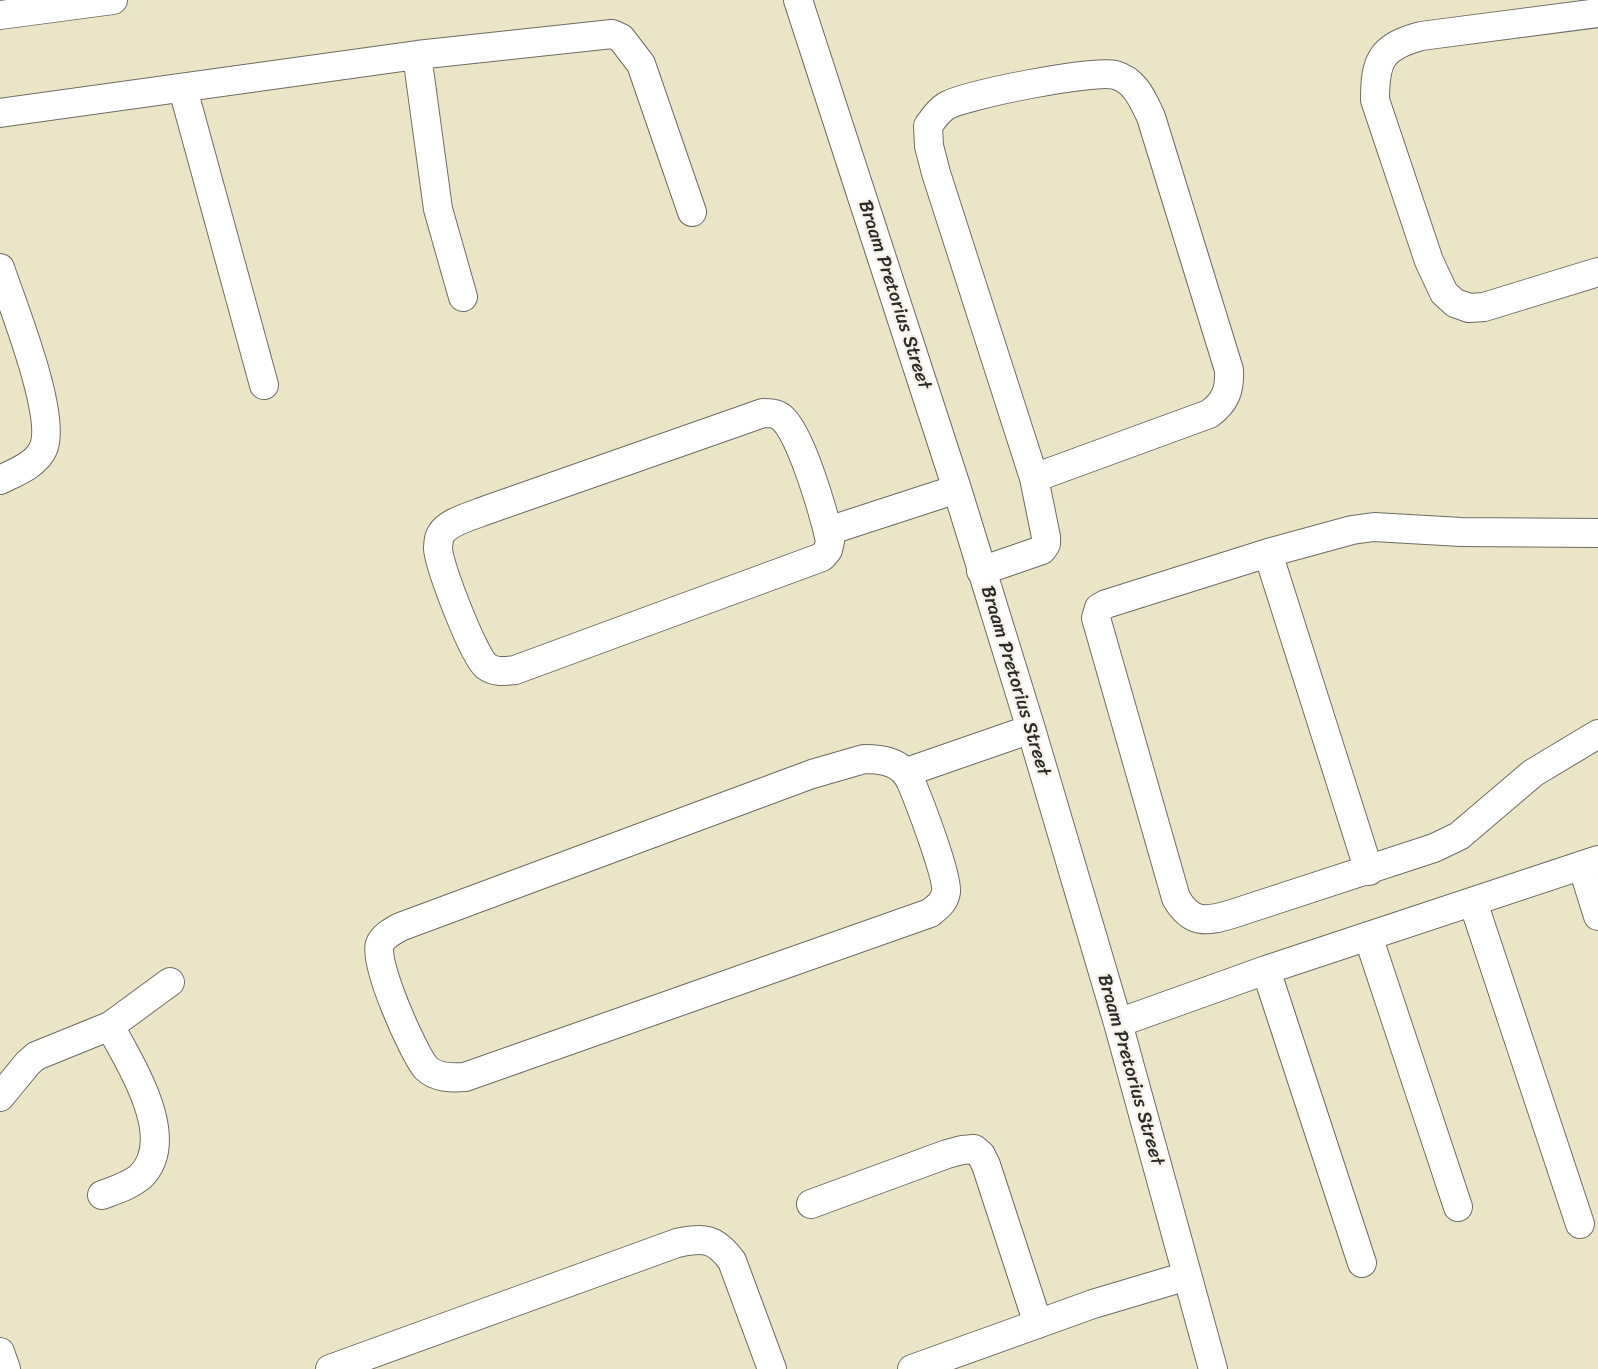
<!DOCTYPE html>
<html>
<head>
<meta charset="utf-8">
<style>
  body { margin:0 }
  canvas { display:block; background:#ebe5c8 }
</style>
</head>
<body>
<canvas width="1598" height="1369"></canvas>
<script>
const ctx = document.querySelector('canvas').getContext('2d');
ctx.lineJoin = 'round';
function stroke(path, color, width, dash) {
  ctx.strokeStyle = color;
  ctx.lineWidth = width;
  ctx.lineCap = dash ? 'butt' : 'round';
  ctx.setLineDash(dash || []);
  ctx.stroke(path);
}
function label(font, color, halo, rows, align = 'center') {
  ctx.font = font + ' Sriracha,sans-serif';
  ctx.lineWidth = 5;
  ctx.setLineDash([]);
  ctx.textBaseline = 'middle';
  ctx.strokeStyle = halo;
  ctx.fillStyle = color;
  for (const [text, x, y, turn = 0] of rows) {
    ctx.save();
    ctx.translate(x, y);
    ctx.rotate((+turn || 0) * Math.PI / 180);
    ctx.textAlign = isNaN(turn) ? turn : align;
    if (halo) ctx.strokeText(text, 0, 0);
    ctx.fillText(text, 0, 0);
    ctx.restore();
  }
}
const minor = new Path2D(`
  M798 0 957 489 1031 729 1118 1023 1213 1369
  M1598 13 1421 36C1381 47 1375 60 1375 100L1429 261 1444 293 1455 303 1469 308 1484 307 1598 272
  M0 15 113 0
  M417 55 438 209 463 297
  M183 89 264 385
  M0 113 417 55 612 34 621 38 641 64 692 212
  M0 268C12 304 58 417 43 449 36 465 14 473 0 480
  M763 413C769 413 776 413 781 417 801 433 824 514 830 541L828 550 822 557 515 670C505 671 495 673 486 666 473 655 440 568 438 549 438 545 439 537 441 534 448 522 469 517 481 512Z
  M828 531 957 489
  M1598 533 1461 532 1374 527 1352 530 1268 553 1106 604 1099 608 1096 618 1176 898C1191 924 1206 922 1232 914L1434 848 1459 836 1533 773 1598 734
  M1268 553 1369 871
  M981 571 1042 550 1046 544V537L1034 478 936 173 929 146 928 126C933 119 938 111 946 106 964 95 1095 69 1115 75 1135 80 1143 100 1151 117L1229 370C1230 389 1226 402 1209 414L1034 478
  M864 759C884 759 902 762 911 782 919 801 948 876 946 892 944 903 937 907 930 913L465 1077C452 1078 436 1078 426 1068 413 1053 372 960 380 944 383 936 393 931 400 927L812 774Z
  M907 772 1031 729
  M1582 865 1598 916
  M1473 902 1580 1224
  M1368 936 1458 1207
  M1266 970 1362 1263
  M1118 1023 1266 970 1598 860
  M0 1097 28 1063 36 1056 110 1026 170 982
  M102 1195C115 1190 129 1186 140 1177 180 1139 129 1063 110 1026
  M811 1204 947 1154 962 1150 974 1149 981 1155 986 1165 1038 1324
  M0 1352 6 1369
  M330 1369 677 1243C704 1237 715 1238 732 1261L772 1369
  M912 1369 1093 1304 1187 1276`);
const streetNames = [
  ["Braam Pretorius Street",894,295,72],
  ["Braam Pretorius Street",1015,681,73],
  ["Braam Pretorius Street",1130,1070,74]
];
stroke(minor, '#6e6c62', 30);
stroke(minor, '#fff', 28);
label('19px', '#2b2b2b', '#f7f3e8', streetNames);
</script>
</body>
</html>
